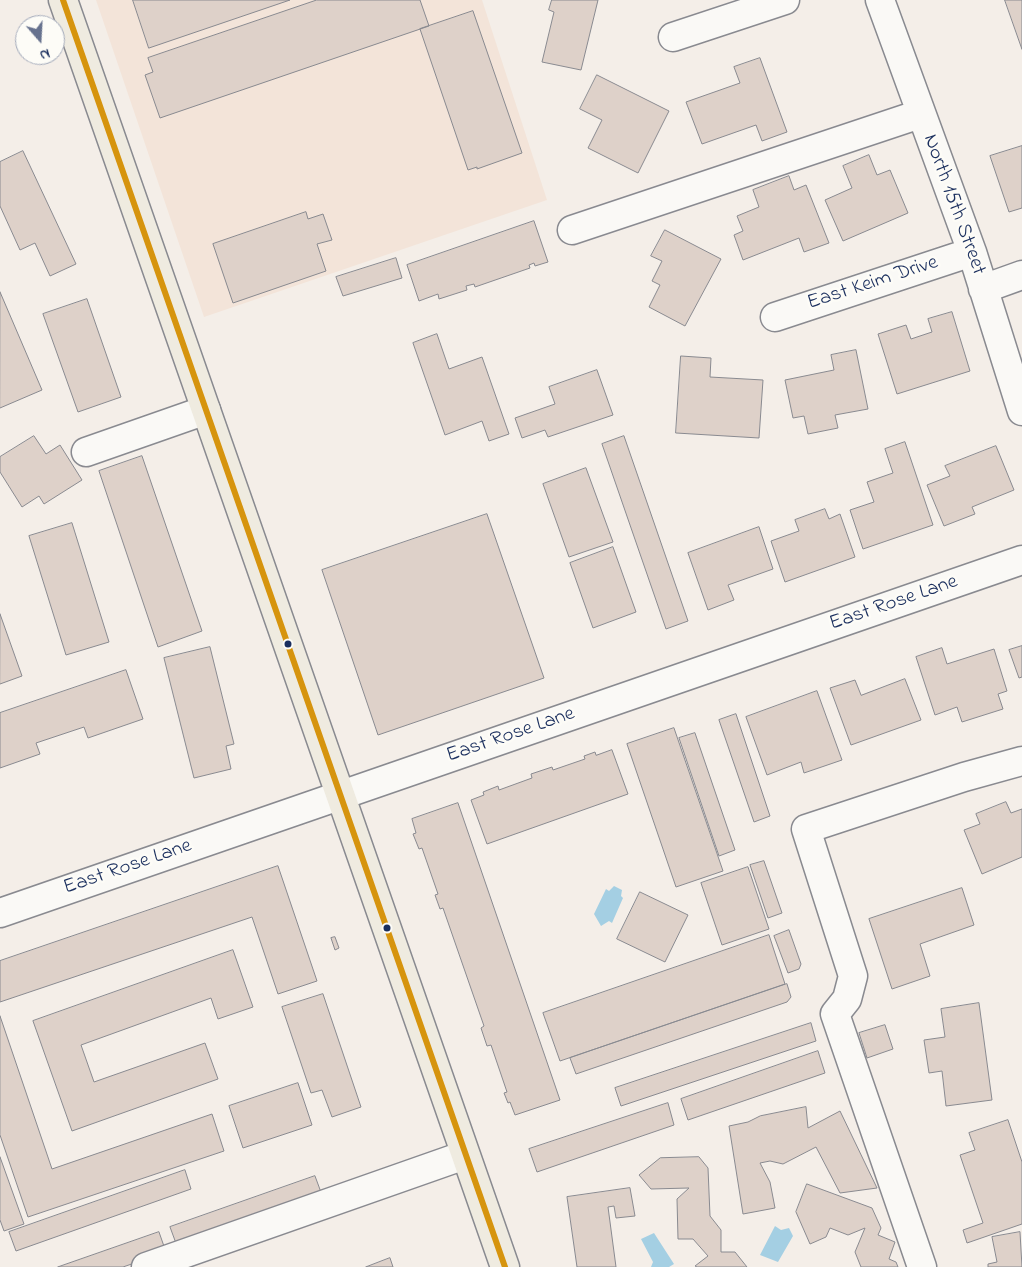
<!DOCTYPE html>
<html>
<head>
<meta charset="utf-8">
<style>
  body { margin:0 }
  #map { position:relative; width:1022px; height:1267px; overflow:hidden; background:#f4eee8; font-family:"Indie Flower",sans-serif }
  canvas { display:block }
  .north { position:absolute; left:15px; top:15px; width:50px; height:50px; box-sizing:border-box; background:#fdfcf7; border:1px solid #a3aaba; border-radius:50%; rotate:161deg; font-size:14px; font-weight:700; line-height:20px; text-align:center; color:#1b2f5e }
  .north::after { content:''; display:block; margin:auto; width:18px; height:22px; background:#67728e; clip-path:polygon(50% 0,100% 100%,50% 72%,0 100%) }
</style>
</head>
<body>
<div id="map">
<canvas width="1022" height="1267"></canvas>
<div class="north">N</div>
</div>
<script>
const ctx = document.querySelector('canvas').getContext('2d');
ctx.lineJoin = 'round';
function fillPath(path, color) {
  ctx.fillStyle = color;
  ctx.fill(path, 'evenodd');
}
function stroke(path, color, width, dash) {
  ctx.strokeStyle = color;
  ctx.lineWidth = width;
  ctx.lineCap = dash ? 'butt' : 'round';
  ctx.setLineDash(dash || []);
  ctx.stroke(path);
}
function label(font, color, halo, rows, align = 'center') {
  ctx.font = font + ' "Indie Flower",sans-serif';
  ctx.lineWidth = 5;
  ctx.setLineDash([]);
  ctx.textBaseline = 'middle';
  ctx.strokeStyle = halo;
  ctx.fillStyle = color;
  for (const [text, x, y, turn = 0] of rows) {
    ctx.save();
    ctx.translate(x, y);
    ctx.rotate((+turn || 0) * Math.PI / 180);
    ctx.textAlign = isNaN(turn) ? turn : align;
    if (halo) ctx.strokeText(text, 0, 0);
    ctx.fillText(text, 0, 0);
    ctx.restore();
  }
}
const built = new Path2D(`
  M96 0H482L547 200 204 317Z`);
const water = new Path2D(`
  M614 886 622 890 621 896 623 898 612 923 609 921 601 926 594 914 606 889 609 891Z
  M775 1226 781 1230 789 1228 793 1236 778 1262 760 1255Z
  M654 1233 674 1264 669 1267H651L653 1262 641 1239Z`);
const building = new Path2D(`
  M133 0H290L149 48Z
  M317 0H420L429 26 160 118 145 75 153 72 148 58Z
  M552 0H598L581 70 542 62 554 12 549 10Z
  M1005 0H1022V49Z
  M473 11 522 153 477 169V167L468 170 420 29Z
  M760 58 787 132 762 141 756 125 702 144 686 102 740 83 734 67Z
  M597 75 669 111 638 173 588 148 602 120 580 109Z
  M1022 146V208L1009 212 990 156Z
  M23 151 76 264 50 276 35 243 20 250 0 206V162Z
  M869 155 877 175 890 170 908 213 843 241 825 200 852 188 843 166Z
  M789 176 794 190 806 185 829 243 804 252 799 238 743 260 734 235 743 231 737 216 759 207 753 190Z
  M306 212 308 219 323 214 332 240 317 244 326 271 233 303 213 244Z
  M534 221 548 262 535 266 534 263 529 265 530 268 475 287 474 284 466 286 467 290 439 299 438 294 419 301 407 265Z
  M665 230 721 259 685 326 649 307 660 285 652 281 662 261 651 256Z
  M396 258 402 278 343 296 336 277Z
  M0 292 42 390 0 408Z
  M87 299 121 397 78 412 43 314Z
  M952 312 970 371 897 394 878 334 906 325 911 339 932 332 928 319Z
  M437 334 449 369 482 357 509 434 489 441 482 421 445 435 413 343Z
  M856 350 868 409 835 415 838 428 808 434 804 416 793 418 785 380 834 370 831 355Z
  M681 356 711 358 710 377 763 380 759 438 676 433Z
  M597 370 613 415 548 437 545 430 522 438 515 418 555 404 549 387Z
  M34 436 46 454 60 445 82 480 44 504 39 496 22 507 0 472V457Z
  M624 436 688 621 666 629 602 444Z
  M905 442 933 525 863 549 850 510 874 502 867 482 893 473 885 449Z
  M996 446 1014 490 972 507 975 514 944 526 927 485 950 476 945 466Z
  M142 456 202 631 158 647 99 471Z
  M586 468 613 542 569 557 543 484Z
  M825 509 829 519 840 514 855 557 785 582 771 541 799 531 795 520Z
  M487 514 544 678 378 735 322 570Z
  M72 523 109 642 66 655 29 536Z
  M759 527 773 569 728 585 734 600 708 610 688 553Z
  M613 547 636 612 593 628 570 563Z
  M0 614 22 676 0 684Z
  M1022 646V677L1019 678 1009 650Z
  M210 647 234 744 226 746 231 769 194 778 164 658Z
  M942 648 947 664 994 649 1007 691 998 694 1003 709 962 722 957 707 935 715 916 657Z
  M126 670 143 719 88 738 84 727 36 743 40 754 0 768V713Z
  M905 679 921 720 851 745 830 688 855 680 861 695Z
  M817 691 842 760 804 773 801 762 767 775 746 717Z
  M736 714 770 816 754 822 719 720Z
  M674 728 723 871 676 887 627 744Z
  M695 733 735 850 719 856 679 738Z
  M612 750 628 794 487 844 471 800 484 795 483 792 498 786 499 790 532 778 531 774 552 767 553 770 585 759 584 756 595 752 596 755Z
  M1006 802 1011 813 1022 809V857L982 874 964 830 980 824 976 814Z
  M458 803 560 1100 515 1115 510 1102 508 1103 504 1093 507 1092 491 1045 487 1046 481 1028 484 1026 443 908 440 909 435 895 438 894 422 848 419 849 413 834 416 833 412 819Z
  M764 861 782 913 768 918 750 865Z
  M278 866 317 981 278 994 252 917 0 1002V961Z
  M748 867 769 929 722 945 701 883Z
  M962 888 974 925 920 944 930 976 892 989 869 919Z
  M640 892 688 915 665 962 617 939Z
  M789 930 801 964 799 969 788 973 774 936Z
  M769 935 785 984 560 1061 543 1013Z
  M335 937 339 948 335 950 331 938Z
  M233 950 253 1007 218 1019 211 998 81 1045 94 1082 205 1043 218 1079 72 1131 33 1021Z
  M787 984 791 997 787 1002 576 1074 570 1058Z
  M323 994 361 1107 332 1117 322 1090 311 1093 282 1007Z
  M979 1003 992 1100 946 1106 942 1071 929 1073 924 1040 945 1037 941 1009Z
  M0 1016 52 1169 212 1114 224 1151 28 1217 0 1135Z
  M811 1023 816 1041 621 1106 615 1088Z
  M885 1025 893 1049 867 1058 859 1033Z
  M818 1051 825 1073 688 1120 681 1099Z
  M298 1083 312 1125 243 1148 229 1106Z
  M668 1103 674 1125 537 1172 529 1149Z
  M806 1107 808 1128 840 1111 877 1188 840 1193 816 1147 783 1164 770 1161 760 1163 770 1182 775 1208 743 1214 729 1126 748 1122 760 1116Z
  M1008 1120 1022 1162V1224L967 1243 963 1230 983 1223 960 1155 975 1150 969 1133Z
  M0 1157 24 1224 4 1231 0 1220Z
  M699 1157 708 1168 710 1216 721 1230V1252H735L747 1267H697L695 1266 708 1256 693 1239H678L677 1199 689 1188 651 1189 639 1175 660 1158Z
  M185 1170 191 1189 16 1251 9 1232Z
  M315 1176 322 1195 177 1246 170 1227Z
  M807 1184 872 1208 881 1228 878 1235 895 1242 889 1259 896 1262 898 1267H861L855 1252 865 1228 848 1235 830 1228 826 1237 810 1244 796 1212Z
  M630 1188 635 1216 616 1218 614 1206 608 1207 616 1267H577L567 1197Z
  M159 1232 166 1252 123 1267H58Z
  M1020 1232 1022 1267H988V1264L997 1262 992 1237Z
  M390 1258 393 1267H366Z`);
const minor = new Path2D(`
  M880 0 972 252 1022 411
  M673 37 785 0
  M572 230 920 114
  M983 289 1022 275
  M775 317 972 252
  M86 452 206 410
  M0 913 1022 560
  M146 1267 465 1155
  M922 1267 835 1014 847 999 853 976 806 829 964 777 1022 761`);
const major = new Path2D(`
  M63 0 505 1267`);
const bus1 = new Path2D(`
  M63 0 505 1267`);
const markers = [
  [288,644,4.5,"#1b2f5e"],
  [387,928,4.5,"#1b2f5e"]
];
const streetNames = [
  ["North 15th Street",953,205,70],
  ["East Keim Drive",873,284,-18],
  ["East Rose Lane",894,604,-19],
  ["East Rose Lane",511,736,-19],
  ["East Rose Lane",128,868,-19]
];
fillPath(built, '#f3e4d9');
fillPath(water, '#a4cfe3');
fillPath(building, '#ded1c9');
stroke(building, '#898a90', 1);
stroke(minor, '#898a90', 31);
stroke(major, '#898a90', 31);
stroke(minor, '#faf9f6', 28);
stroke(major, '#efebe0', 28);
stroke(bus1, '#d6940e', 6);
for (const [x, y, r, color] of markers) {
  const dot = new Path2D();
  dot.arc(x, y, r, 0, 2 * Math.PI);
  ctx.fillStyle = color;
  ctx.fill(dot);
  stroke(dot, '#fdfcf7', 2);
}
label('21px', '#1b2f5e', '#fdfcf7', streetNames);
</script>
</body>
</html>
